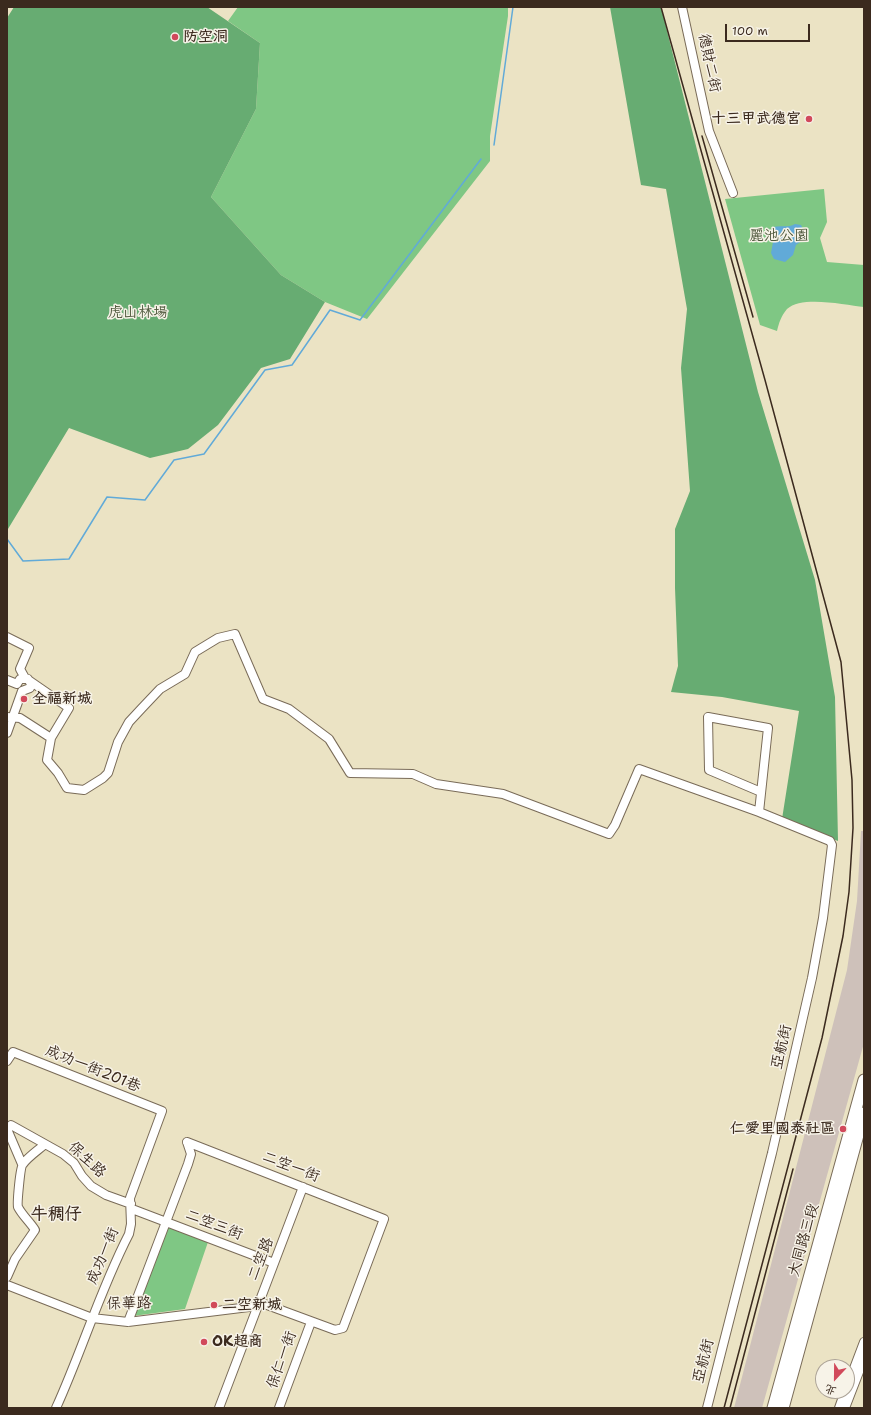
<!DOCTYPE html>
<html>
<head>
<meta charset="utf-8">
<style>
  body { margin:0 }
  #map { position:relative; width:871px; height:1415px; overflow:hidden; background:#ebe3c4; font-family:"Shantell Sans","LXGW WenKai TC",sans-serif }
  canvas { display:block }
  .frame { position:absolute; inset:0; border:8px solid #3b2a1e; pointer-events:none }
  .north { position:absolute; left:815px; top:1359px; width:40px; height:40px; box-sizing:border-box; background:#f7f3e8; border:1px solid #aca397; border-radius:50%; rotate:202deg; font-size:11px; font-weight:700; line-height:16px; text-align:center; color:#3b2a1e }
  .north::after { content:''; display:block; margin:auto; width:14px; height:18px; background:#d1495b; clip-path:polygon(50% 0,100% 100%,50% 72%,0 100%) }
  .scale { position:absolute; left:725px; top:24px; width:85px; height:18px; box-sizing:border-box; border:2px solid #3b2a1e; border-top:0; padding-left:5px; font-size:12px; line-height:14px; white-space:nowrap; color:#3b2a1e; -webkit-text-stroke:3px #f7f3e8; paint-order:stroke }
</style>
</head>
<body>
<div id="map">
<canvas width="871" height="1415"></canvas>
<div class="frame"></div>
<div class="north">北</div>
<div class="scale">100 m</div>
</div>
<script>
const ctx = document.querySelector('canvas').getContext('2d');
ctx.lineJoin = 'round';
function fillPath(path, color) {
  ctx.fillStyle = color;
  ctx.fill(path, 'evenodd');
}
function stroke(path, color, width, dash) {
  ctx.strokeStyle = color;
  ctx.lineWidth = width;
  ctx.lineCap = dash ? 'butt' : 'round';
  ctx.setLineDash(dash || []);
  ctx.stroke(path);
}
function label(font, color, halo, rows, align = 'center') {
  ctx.font = font + ' "Shantell Sans","LXGW WenKai TC",sans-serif';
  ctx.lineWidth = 3;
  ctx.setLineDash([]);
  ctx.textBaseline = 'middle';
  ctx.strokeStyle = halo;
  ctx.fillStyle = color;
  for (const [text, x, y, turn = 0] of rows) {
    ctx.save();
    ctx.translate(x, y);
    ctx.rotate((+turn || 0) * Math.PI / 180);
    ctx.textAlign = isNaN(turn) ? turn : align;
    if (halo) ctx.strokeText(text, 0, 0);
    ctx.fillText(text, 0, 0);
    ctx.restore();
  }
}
const industrial = new Path2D(`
  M861 831H864V1043L762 1408H734L847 970 857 901Z`);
const green = new Path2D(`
  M238 7H508V16L490 136V161L367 319 325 302 281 275 211 197 256 109 260 43 228 21Z
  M824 189 827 222 820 238 827 262 864 265V307C845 305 802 295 787 309 781 316 779 323 777 331L760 325 725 199Z
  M168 1226 208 1242 185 1309 133 1316Z`);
const forest = new Path2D(`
  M14 7H207L260 43 256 109 211 197 281 275 325 302 290 359 261 368 218 425 188 449 150 458 69 428 8 529 7 18Z
  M610 7H661L758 392 815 580 835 697 838 841 782 819 799 711 722 697 671 692 678 666 675 588V529L690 491 681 368 687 309 666 189 641 185Z`);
const water = new Path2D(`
  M795 224 801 225 804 231V239L796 245 793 255 785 262 774 259 771 253 773 242 770 238 773 227C781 225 788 228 795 224Z`);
const stream = new Path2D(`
  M494 145 513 7
  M7 539 23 561 69 559 107 497 145 500 174 460 204 454 265 370 292 365 330 310 360 320 481 159`);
const minor = new Path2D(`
  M682 7 709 131 733 193
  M7 637 29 648 20 669 25 678
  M7 680 17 684 20 679H27L69 708 51 738 47 760 58 773 67 788 84 790 103 778 108 773 118 742 129 722 142 708 160 689 185 674 195 652 218 638 235 634 263 699 289 709 329 739 350 773 413 774 436 784 503 794 609 834 615 825 639 769 759 812 830 841 832 845 823 918 812 978 772 1153 707 1408
  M7 717 20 718 51 738
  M7 733 22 691 30 688 31 684 28 679
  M759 812 768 728 708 717 709 770 761 792
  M7 1061 13 1052 162 1111 130 1198 131 1224 129 1234C100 1290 82 1351 56 1408
  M7 1129 11 1125 63 1154 74 1163 82 1176 91 1186 106 1195 131 1204
  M7 1129 22 1164
  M187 1142 384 1219 343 1328 335 1330 259 1302
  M132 1209 274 1263
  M7 1277 15 1259 35 1230C30 1222 22 1215 18 1207 17 1204 20 1167 23 1164 28 1157 37 1151 44 1145
  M7 1285 92 1318 128 1322 257 1306
  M128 1322 188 1164 191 1154 187 1142
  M847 1387 864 1342
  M219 1408 303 1187
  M279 1408 311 1322
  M839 1408 845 1391
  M845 1408 864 1359`);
const major = new Path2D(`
  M773 1408 864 1080
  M783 1408 864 1113`);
const rail = new Path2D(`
  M661 7 765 380 841 662 852 780 853 828 849 892 843 936 822 1038 724 1408
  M702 136 753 317
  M730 1408 793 1169`);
const markers = [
  [175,37,4,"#d1495b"],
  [809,119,4,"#d1495b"],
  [24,699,4,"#d1495b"],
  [843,1129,4,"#d1495b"],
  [214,1305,4,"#d1495b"],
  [204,1342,4,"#d1495b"]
];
const poiNames = [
  ["防空洞",183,37],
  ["十三甲武德宮",801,119,"right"],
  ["全福新城",32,699],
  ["仁愛里國泰社區",835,1129,"right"],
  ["二空新城",222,1305],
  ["OK超商",212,1342]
];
const streetNames = [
  ["德財二街",709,63,78],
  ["亞航街",782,1047,-77],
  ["成功一街201巷",93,1069,22],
  ["保生路",87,1160,43],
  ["二空一街",291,1167,21],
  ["二空三街",214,1225,21],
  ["大同路三段",804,1240,-74],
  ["成功一街",103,1256,-67],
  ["二空路",261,1259,-68],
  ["保華路",129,1304,-1],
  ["保仁一街",282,1360,-70],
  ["亞航街",704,1361,-76]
];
const parkNames = [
  ["麗池公園",779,236],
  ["虎山林場",138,313]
];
const quarterNames = [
  ["牛稠仔",56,1215]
];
fillPath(industrial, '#cec1ba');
fillPath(green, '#7fc784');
fillPath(forest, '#67ac72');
fillPath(water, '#61aad8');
stroke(stream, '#61aad8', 1.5);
stroke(minor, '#796b58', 10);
stroke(major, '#796b58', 13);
stroke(minor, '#fff', 8);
stroke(major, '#fff', 11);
stroke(rail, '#3b2a1e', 1.5);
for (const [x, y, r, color] of markers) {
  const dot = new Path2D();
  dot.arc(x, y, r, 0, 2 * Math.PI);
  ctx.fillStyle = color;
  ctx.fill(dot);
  stroke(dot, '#f7f3e8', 1.5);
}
label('bold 15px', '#3b2a1e', '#f7f3e8', poiNames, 'left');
label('15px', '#3b2a1e', '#f7f3e8', streetNames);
label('15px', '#4f593d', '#f7f3e8', parkNames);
label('bold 17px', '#3b2a1e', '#f7f3e8', quarterNames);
</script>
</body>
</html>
